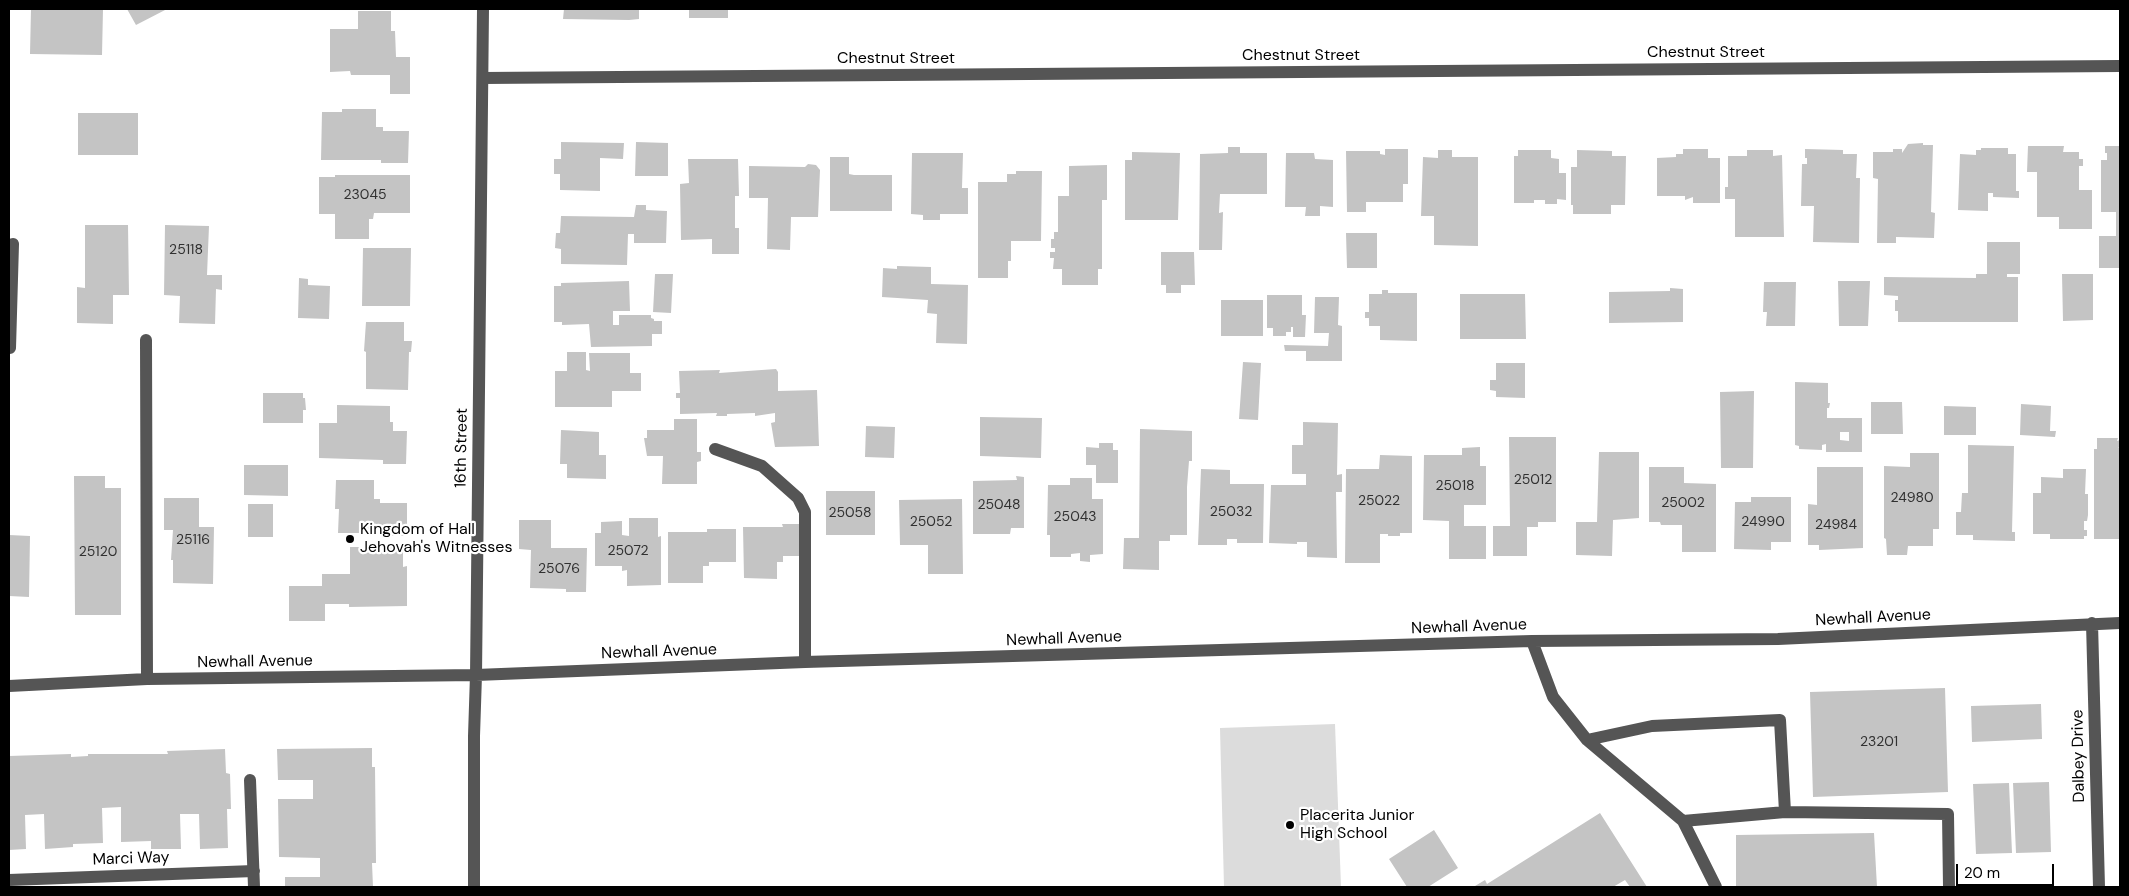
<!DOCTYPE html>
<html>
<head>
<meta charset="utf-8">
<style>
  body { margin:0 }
  #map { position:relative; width:2129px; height:896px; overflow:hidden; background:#fff; font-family:"DM Sans",sans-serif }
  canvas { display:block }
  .frame { position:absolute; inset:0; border:10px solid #000; pointer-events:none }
  .scale { position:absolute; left:1956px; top:864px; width:98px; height:22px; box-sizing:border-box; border:2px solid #000; border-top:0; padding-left:6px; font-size:15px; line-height:18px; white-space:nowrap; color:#000; -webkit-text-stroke:4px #fff; paint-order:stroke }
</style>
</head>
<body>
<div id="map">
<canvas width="2129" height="896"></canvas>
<div class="frame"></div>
<div class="scale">20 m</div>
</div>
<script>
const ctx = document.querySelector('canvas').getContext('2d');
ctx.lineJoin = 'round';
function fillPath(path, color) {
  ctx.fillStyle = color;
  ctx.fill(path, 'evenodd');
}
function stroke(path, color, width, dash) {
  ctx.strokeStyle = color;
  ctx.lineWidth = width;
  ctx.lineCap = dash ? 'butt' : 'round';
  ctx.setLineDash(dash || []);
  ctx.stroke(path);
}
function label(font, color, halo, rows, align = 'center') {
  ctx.font = font + ' "DM Sans",sans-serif';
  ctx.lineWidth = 4.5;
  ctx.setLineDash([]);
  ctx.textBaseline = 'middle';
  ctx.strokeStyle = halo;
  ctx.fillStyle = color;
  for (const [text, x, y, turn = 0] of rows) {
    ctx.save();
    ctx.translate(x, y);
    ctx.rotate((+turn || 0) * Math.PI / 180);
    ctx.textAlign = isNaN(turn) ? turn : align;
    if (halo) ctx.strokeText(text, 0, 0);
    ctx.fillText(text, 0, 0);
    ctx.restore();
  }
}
const green = new Path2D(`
  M1335 724 1341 887H1224L1220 728Z`);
const building = new Path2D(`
  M31 9H103L102 55 30 54Z
  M127 9H167L136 25Z
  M564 9H639V19L629 20 563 19Z
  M689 9H728V18H689Z
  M358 11H391V31H395L396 57H410V94H390V75H351L350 71 330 72V29H358Z
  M342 109H376V127H383V131H409L408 163H381V160H321L322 112H342Z
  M78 113H138V155H78Z
  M561 142 624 143 623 159 600 158V191L560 190V174H554V159H561Z
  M636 142 668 143V176H635Z
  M1923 143V145H1933L1931 212 1935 213 1934 238 1896 237V243H1877L1878 179 1873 178V152H1893V149H1902V153L1908 144Z
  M2028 146H2064L2063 152H2079V159H2083V166H2079V190H2092V229H2059V217H2037V172H2027Z
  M2105 146H2120V268H2099V236H2116V212H2101V160H2107V153H2105Z
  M1228 147H1240V153H1267V194H1220L1219 213 1223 212 1222 250H1199L1200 154 1228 153Z
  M1981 148H2008V154H2016V191H2019V198L1993 197V193H1988V211L1958 210 1960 154 1976 155V150H1981Z
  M1385 149H1408V184H1403V202H1366V212H1347L1346 151H1380V154L1385 155Z
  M1683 149H1708V158H1720V203H1693V197L1685 200V196H1657V158L1676 157V154H1683Z
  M1805 149 1843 150V154H1857L1856 178H1860L1859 243 1813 242 1814 206H1801L1802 164H1807V158H1805Z
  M1438 150H1452V157H1478V246L1434 245V216H1421L1423 157 1438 158Z
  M1518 150H1551V158L1559 159V173H1566V200L1557 199V204H1545V200H1534V203H1514V156H1518Z
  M1577 150 1612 151V156H1626L1625 205H1611V214H1573V205H1571V167H1577Z
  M1747 150H1773V156L1782 155 1784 237H1735V199H1725V187H1728V156H1747Z
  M1132 152 1180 153 1178 220H1125V160H1132Z
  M912 153H963L962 188H968V214H940V220H923V215L911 214Z
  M1286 153H1314L1315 159 1333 160V207L1320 206V216H1305L1306 207H1285Z
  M830 157H849V174L854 175H892V211H830Z
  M688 159H738L739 196H735V228H739V254H712V239L681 240 680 184 689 183Z
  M808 164 816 165 820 170 818 217H791L790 250 767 249 768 198H749V166L805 167Z
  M1107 165V200H1102V269H1098V285H1062V269H1053L1054 258H1050V252H1055V248H1051V239H1054V232H1058V196H1069V166Z
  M1016 171H1042L1041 241H1011V261H1008V278H978V182H1007V174H1016Z
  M335 175H410V213H374L373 219H369V239H335V214H319V177H335Z
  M636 205H646V210L667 211 666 243H634V234H628L627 265 561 264V249L555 248 556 233H560L561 216 634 217Z
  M85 225H128L129 295H113V324L77 323V287L85 288Z
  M165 225 209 226 207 275H222V290L216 289 215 324 179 323 180 296 164 295Z
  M1346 233H1377V268H1347Z
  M1987 242H2020V274H2007V277H2018V322H1898V311H1895V300H1898V296L1884 295V277L1976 278V274H1987Z
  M363 248H411L410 306H362Z
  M1161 252H1194L1195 285H1181V293H1166V285H1161Z
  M897 266 931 267V284L968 285 967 344 936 343 937 314 927 313 928 300 882 297 883 268 897 269Z
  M655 274H673L671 313 653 312Z
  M2062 274H2093V320L2063 321Z
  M299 278 308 279V285L330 286 329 319 298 318Z
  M629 281 630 311H613V325H619V315H651V318L654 319V321H662V334H652V346L591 347 589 324 562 325V322H554V286H561V283Z
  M1838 281H1870L1868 326H1839Z
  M1764 282H1796L1795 326H1766L1767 312H1763Z
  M1670 288 1683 289V322L1609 323V292L1670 291Z
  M1382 290H1388V293H1417V341L1380 340V326H1369V318H1365V312H1369V294H1382Z
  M1460 294H1525L1526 339H1460Z
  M1267 295H1302V315H1306L1305 337H1293V327H1291V332H1286V336H1273V328H1267Z
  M1315 297H1339L1338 325 1342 326V361H1306V351H1285L1284 345 1328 346 1329 333H1314Z
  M1221 300H1263V336H1221Z
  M366 322H404V341H412L411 352H409L408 390 366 389V352L364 351Z
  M567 352H586V370L590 371 589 353H630V373H641V391H612V407H555V371H567Z
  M1243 362 1261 363 1258 420 1239 419Z
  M1496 363H1525V398L1496 397V391L1490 390V380H1496Z
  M776 369 778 372V391L817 390 819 446 775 447 771 423 775 422V413L755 416V413L727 414V416H716L717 413 680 414V398H676V393H680L679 371 720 370 719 373Z
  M1795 382 1828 383V403H1830L1829 408H1827V418H1862V452H1826V444L1822 445V450L1799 449V446L1795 445ZM1840 432H1849V441L1840 440Z
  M1754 391 1753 468H1721L1720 392Z
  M263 393H303V398H305L306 410H303V423H263Z
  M1871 402H1902L1903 434H1871Z
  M2021 404 2051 406 2050 431H2056L2055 437 2020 435Z
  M337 405 390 406V422H393V431H407L406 464H383V460L319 458V423H337Z
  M1944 406 1976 407V435H1944Z
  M980 417 1042 418 1041 458 980 456Z
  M674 419H697V452H701V461L697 462V484H662L663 456H647L644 438H647V430H674Z
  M1303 422 1338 423 1337 475 1342 474V492H1336L1337 558 1307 557V542H1297V544L1269 543 1271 485H1306V474H1292V445H1303Z
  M866 426 895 427 894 458 865 457Z
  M1140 429 1192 431V461H1189L1187 487V535H1170V541H1159V570L1123 569 1124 538H1139Z
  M561 430 599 432V455H606V479L567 478V464H560Z
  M1509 437H1556V522H1538V527H1527V556H1493V526H1510Z
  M2097 438H2118L2117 441 2120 440V447H2118L2120 448V539H2094V449H2097Z
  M1099 443H1113V450H1118V483H1096V465H1086V447L1099 448Z
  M1968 445 2014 446 2012 532H2015V541L1973 540V535H1956V512H1961L1962 493H1968Z
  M1480 447V466H1486V505H1464V526H1486V559H1449V521L1423 520 1424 455H1462V448Z
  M1599 452H1639V518L1613 520 1612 556 1576 555V522H1597Z
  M1910 453H1939V529H1933V546H1908L1907 555H1887L1886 539 1884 538V466L1910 467Z
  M1380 455 1412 456V533H1400V536H1388V534H1380V563H1345L1346 469H1379Z
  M244 465H288V496L244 495Z
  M1649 467H1684V483L1716 484V552H1682V525H1661L1660 522H1649Z
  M1817 467H1863V548L1819 550V545H1808V504L1817 505Z
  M1201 469 1230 470V484H1264L1263 543H1237V539H1227V545H1198Z
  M2063 469H2086L2085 494H2088V515L2087 521H2084V530H2087V536H2084V539H2050V534H2033V493H2041V477L2063 478Z
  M74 476H105V488H121V615H75Z
  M1016 476 1024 477V528H1011L1010 534H973V481L1017 480Z
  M1070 478H1092V499H1103V554L1090 555V562L1080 561V553L1071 554V557H1050V535H1047L1048 485H1070Z
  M336 480H374V499H380V503H407V536H382V533H338L339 509H335Z
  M826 491H875V535H826Z
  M1751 497H1791V542H1771V550L1734 549 1735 502H1751Z
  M164 498H199V527H214L213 584 173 583V560H171L173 530H164Z
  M962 499 963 574H928V545H900L899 500Z
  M248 504H273V537H248Z
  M629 518H658V537L661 536V585L627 586V570L622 571V566H595V533H601V522L622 521V535L629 536Z
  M519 520H551V548H587L586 592H566V589L530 588 531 550 519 549Z
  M782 524H800V556H783V562H777V579L744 578 743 527H783Z
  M707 529H736V562H709V566H703V583H668V532H707Z
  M9 535 30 536 29 597 9 596Z
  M350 547H403V567L407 566V606L349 607V604H325V621H289V586H322V574H350Z
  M1945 688 1948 792 1813 797 1810 692Z
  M2041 704 2042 739 1972 742 1971 706Z
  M372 748V767H375L376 863H372L373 887H285V877H320V858L279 857 278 799H313V780H278L277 749Z
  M225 749 226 773 230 774 231 809H227L228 848 200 849 199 814H180L181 849H151V841L121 842V807L102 808 103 843 73 844V847L45 849 44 814 25 815 26 849 9 850V756L71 754V757L88 756V754H168L167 751Z
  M2049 782 2051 852 2016 853 2013 783Z
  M2009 783 2012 853 1976 854 1973 784Z
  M1600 813 1647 887H1630L1625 880 1613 887H1476L1475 886 1485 880 1487 884Z
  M1434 830 1458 868 1428 887H1407L1389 859Z
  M1874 833 1877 887H1736V835Z`);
const minor = new Path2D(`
  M483 78 2120 66
  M9 245 13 244 10 348H9
  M146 340 147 679
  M715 449 762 466 798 498 805 512V662
  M2092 623 2099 887
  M1532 641 1553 697 1587 740 1683 821 1716 887
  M9 686 147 679 476 675 805 662 1532 641 1778 639 2120 623
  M1587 740 1652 726 1780 720 1785 812 1948 814 1949 887
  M250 780 254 887
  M1683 821 1785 812
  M9 880 254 871
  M474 887V736L476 675 483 9`);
const markers = [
  [350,539,5,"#000"],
  [1290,825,5,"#000"]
];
const numberNames = [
  ["23045",365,195],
  ["25118",186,250],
  ["25012",1533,480],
  ["25018",1455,486],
  ["24980",1912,498],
  ["25022",1379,501],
  ["25002",1683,503],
  ["25048",999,505],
  ["25032",1231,512],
  ["25058",850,513],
  ["25043",1075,517],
  ["25052",931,522],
  ["24990",1763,522],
  ["24984",1836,525],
  ["25116",193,540],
  ["25072",628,551],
  ["25120",98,552],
  ["25076",559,569],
  ["23201",1879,742]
];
const streetNames = [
  ["Chestnut Street",1706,53],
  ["Chestnut Street",1301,56],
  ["Chestnut Street",896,59],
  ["16th Street",462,448,-89],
  ["Newhall Avenue",1873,618,-3],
  ["Newhall Avenue",1469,627,-2],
  ["Newhall Avenue",1064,639,-2],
  ["Newhall Avenue",659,652,-2],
  ["Newhall Avenue",255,662,-1],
  ["Dalbey Drive",2079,756,-91],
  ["Marci Way",131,859,-2]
];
const poiNames = [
  ["Kingdom of Hall",360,530],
  ["Jehovah's Witnesses",360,548],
  ["Placerita Junior",1300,816],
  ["High School",1300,834]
];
fillPath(green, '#dcdcdc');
fillPath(building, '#c4c4c4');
stroke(minor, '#555', 12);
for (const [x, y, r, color] of markers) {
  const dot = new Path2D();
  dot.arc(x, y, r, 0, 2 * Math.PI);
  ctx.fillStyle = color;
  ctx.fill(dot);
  stroke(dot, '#fff', 2);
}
label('14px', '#313131', null, numberNames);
label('16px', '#000', '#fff', streetNames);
label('16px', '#000', '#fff', poiNames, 'left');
</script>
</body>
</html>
